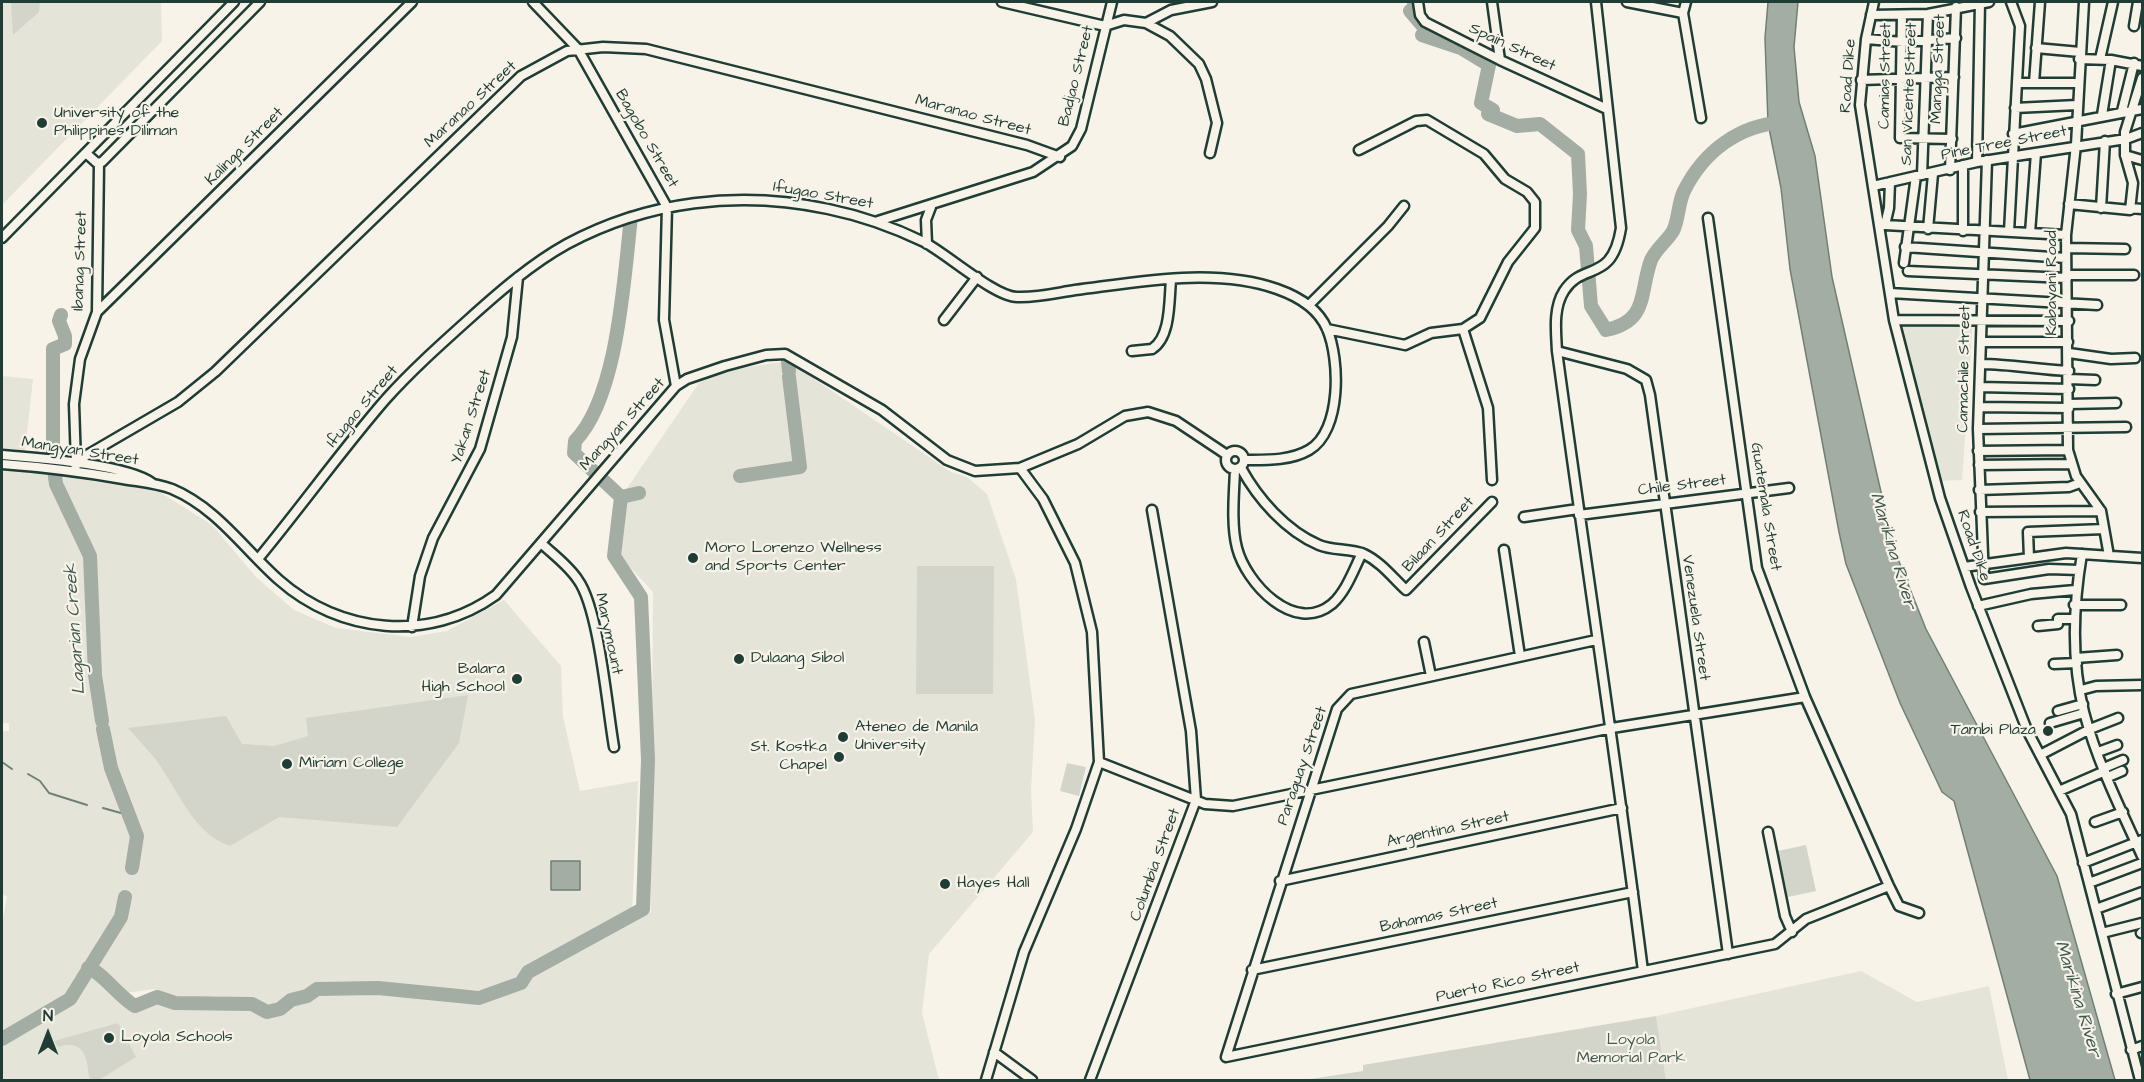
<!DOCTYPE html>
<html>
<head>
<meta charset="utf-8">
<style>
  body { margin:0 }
  #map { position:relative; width:2144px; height:1082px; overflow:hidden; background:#f7f3e8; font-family:"Architects Daughter",sans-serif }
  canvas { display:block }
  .frame { position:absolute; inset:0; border:3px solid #1f3d34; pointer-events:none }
  .north { position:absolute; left:18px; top:1004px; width:60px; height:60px; -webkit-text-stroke:4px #f7f3e8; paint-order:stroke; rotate:0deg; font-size:16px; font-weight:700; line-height:24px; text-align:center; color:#1f3d34 }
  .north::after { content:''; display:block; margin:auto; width:21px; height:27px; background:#1f3d34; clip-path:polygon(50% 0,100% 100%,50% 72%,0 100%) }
</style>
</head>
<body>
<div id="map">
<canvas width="2144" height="1082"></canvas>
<div class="frame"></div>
<div class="north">N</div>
</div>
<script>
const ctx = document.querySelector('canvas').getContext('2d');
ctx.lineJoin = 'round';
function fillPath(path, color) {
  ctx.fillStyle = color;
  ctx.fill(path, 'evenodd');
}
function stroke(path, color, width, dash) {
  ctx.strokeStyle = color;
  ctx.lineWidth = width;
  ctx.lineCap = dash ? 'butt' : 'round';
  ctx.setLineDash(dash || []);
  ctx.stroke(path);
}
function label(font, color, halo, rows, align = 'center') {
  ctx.font = font + ' "Architects Daughter",sans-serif';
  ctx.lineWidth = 4.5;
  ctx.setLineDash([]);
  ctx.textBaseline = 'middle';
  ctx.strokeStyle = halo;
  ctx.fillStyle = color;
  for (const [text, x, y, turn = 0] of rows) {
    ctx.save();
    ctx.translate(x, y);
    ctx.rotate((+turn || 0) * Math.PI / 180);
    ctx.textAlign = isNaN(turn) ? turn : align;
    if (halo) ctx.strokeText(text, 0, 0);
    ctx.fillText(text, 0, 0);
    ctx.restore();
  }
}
const built = new Path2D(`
  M2 2H161L162 41 2 205Z
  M1973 322 1962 480 1939 481 1897 323Z
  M788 361 951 472 967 477 987 494 1016 579 1035 720 1031 791 1033 832 929 954 922 1013 939 1080H2V1046L69 1004 89 974H94L126 1006 154 1004 246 1010 264 1016 281 1014 296 1003 312 999 325 992 302 993 282 1004 266 1007 251 1001 219 996 181 999 154 989 125 993 87 964 70 992 50 1012 2 1038V925L7 896 2 895V731H9V723H2V466L75 473 158 491 212 525 256 577 294 610 336 628 411 637 447 631 504 600 561 666 563 717 580 791 638 781 632 913 498 987 479 990 386 987 330 991H389L403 995H456L480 1001 526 984 532 973 651 912 653 592 618 554 621 497 699 383 716 374 742 368Z
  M2 376 33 379 25 451 2 448Z
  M1861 971 1917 1002 1989 986 2008 1080H1666L1656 1016Z`);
const green = new Path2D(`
  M11 2H40L39 12 13 35Z
  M917 566H994L993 694H916Z
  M468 695 459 743 397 827 279 817 230 846C196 835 179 794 161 767 152 753 139 741 128 728L226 716 242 744 274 746 308 736 306 718Z
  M1067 763 1086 767 1079 796 1060 791Z
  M1806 845 1816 891 1788 897 1778 851Z
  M1656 1016 1666 1080H1304L1363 1071V1065Z
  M118 1023 136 1057 99 1080H91L89 1077C87 1056 84 1039 58 1047L54 1041Z`);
const water = new Path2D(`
  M1768 2H1798L1794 47 1799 102 1815 156 1832 277 1894 549 1926 629 2057 876 2115 1080H2030L1954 801 1942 792 1900 703 1846 564 1839 532 1790 269 1781 188 1768 123 1765 38Z
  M551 861H580V890H551Z`);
const stream = new Path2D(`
  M2 762 12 769
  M28 774 40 781 49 793 87 805
  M103 808 128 815`);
const river = new Path2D(`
  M1414 2 1415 7 1410 11 1428 32 1422 35 1461 48 1489 65 1481 103 1493 110 1488 114 1517 126 1540 124 1578 154 1580 194 1578 230 1586 246 1591 306 1606 330C1649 321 1639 293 1651 260 1656 249 1667 241 1673 231 1679 219 1678 203 1684 191 1704 151 1739 125 1784 122
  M788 361 789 371
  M53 457V349L65 344V336L59 321 61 315
  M54 469 56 484 90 556 95 675 102 721
  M740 476 800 467 789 377
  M621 497 574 453 575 441C618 397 624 278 631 217
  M103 729 111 768 137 836 132 868
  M88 968C100 970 120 998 135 1006L157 997 175 1003 252 1004 267 1012 280 1009 291 1000 307 996 317 989 378 988 479 998 521 983 528 972 643 909 648 760 641 597 614 556 621 497 639 493
  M2 1039 70 999 121 917 125 897`);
const street = new Path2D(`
  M533 2 578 49 667 207 664 320 676 386
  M1002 2 1105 26 1124 20 1146 23 1170 36 1199 64 1206 79 1217 123 1210 153
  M1418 2 1420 15 1425 22 1500 60 1607 109
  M1492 2 1500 60
  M1596 2 1621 228C1612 284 1583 261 1564 291 1553 308 1556 332 1557 351 1585 558 1617 764 1643 971
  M1627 2 1683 13
  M1686 2 1683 13 1701 118
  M1874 2 1866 39 1860 105 1894 320 1940 498 1971 587 2027 730 2071 814 2140 1080
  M2084 2 2076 145 2066 235 2068 450 2076 476 2101 511 2109 556
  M1871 15 1928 14 1989 2
  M1902 15 1900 138 1952 139
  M1146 23 1171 10 1212 2
  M2134 26 2138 2
  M1866 39 1903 42 1956 38
  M2036 48 2080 52
  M2079 59 2111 60 2142 66
  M2100 59 2113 2
  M1861 80 1954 77
  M2017 83H2078
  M2034 83 2040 2
  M2015 108 2077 105
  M2122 111 2134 63
  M2102 115 2111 60
  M2013 134 2142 109
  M87 154 97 163 102 162 260 2
  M2125 155 2142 160
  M1987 160 1978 429 1984 579 2049 569 2079 570
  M1977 162 1980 2
  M1950 170 1956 7
  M1922 175 1928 14
  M1873 186 1977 162 2126 139 2142 133
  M2069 204 2130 210 2133 183 2125 155V132L2142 78
  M2101 208 2105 141
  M2131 208 2142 209
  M1708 218 1757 568 1805 697 1889 886 1899 906 1919 913
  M878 221 1033 172 1072 146 1081 129 1112 2
  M1881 225H1885L1889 208 1890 182
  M1885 225 2066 235
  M1928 229 1933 174
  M1963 231V165
  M2009 232 2020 26 2011 2
  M2030 233 2036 153
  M2 238 234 2
  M927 244 926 220 931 207
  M1905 247 2066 258
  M2066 248 2125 249
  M1904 263 1916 176
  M1908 271 2067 278
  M2067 275H2134
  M1890 293 2097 305
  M1309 305 1388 226 1404 206
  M97 312 412 2
  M944 320 977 277
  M1894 320 2069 321
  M1327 329 1405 345 1431 333 1463 329 1480 318 1508 262 1535 228V202L1527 192 1505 179 1484 154 1427 120 1416 121 1359 150
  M1463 329 1488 408 1492 480
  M1981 342H2068
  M1132 351 1152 349C1171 337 1169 301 1171 280
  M1557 351 1627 369 1646 380 1650 395 1728 954
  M2069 353 2111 359 2135 358
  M1981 364C2011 364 2039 370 2069 371
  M2069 379 2095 380
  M1980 387 2069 389
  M2069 404 2116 403
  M1979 407 2069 408
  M1978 429 2126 427
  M1226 460a9 9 0 1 1 18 0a9 9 0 1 1-18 0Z
  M1978 451 2068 450
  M2 455C37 458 126 464 152 483
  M76 463 74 404 80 359 97 312 99 164
  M2 464C43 467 83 472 123 479 140 482 156 483 172 489 217 508 244 549 279 580 340 634 429 643 496 595L676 386 687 379 725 366 766 355 785 354 882 410 947 460 975 471 1020 468 1078 444 1125 416 1148 412 1176 421 1227 455
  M1979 465 2071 464
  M1241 468C1258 499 1286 531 1319 545 1333 551 1350 548 1364 554 1381 562 1393 578 1406 590L1492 502
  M1235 470C1234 494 1231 525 1237 548 1246 583 1294 635 1332 604 1346 592 1354 569 1362 553
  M75 471 76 463 87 455 178 402 215 372 521 76 567 51 603 47 646 49 1027 145 1060 157
  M1979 490 2069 487 2080 483
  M1980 512 2101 511
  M1579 515 1789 488
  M1524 517 1578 509
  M542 544C554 555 569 566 578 580 599 609 607 707 614 747
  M1504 550 1520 656
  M2082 554C2073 607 2071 660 2084 712 2097 762 2121 810 2142 856
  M2029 558 2028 532 2104 529
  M258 559C301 507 341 451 385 400 411 371 440 345 469 319 499 292 531 264 567 244 647 201 739 190 828 209 862 216 893 227 924 242 947 254 995 297 1017 297 1036 298 1056 293 1075 290 1139 282 1214 267 1277 289 1297 296 1318 308 1327 329 1340 359 1342 431 1309 450 1290 461 1266 460 1245 460
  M1964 567 2066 553 2142 558
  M2074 605H2121
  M1978 606 2031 594 2075 590
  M2038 626 2058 624V619H2073
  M412 627 420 576 433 538 480 449 512 337 518 277
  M1596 640 1351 694 1337 709 1226 1057 1775 944 1806 919 1889 886
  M1424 642 1431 676
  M2076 658 2117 655
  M2054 664 2077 663
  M2081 690 2096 686 2142 685
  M2058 711 2083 704
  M2050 723 2084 713
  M2098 752 2117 745
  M2040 755 2090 729 2118 718
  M1099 762 1205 804 1233 806 1612 728 1805 697
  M2104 768 2123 760
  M2108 777 2122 771
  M2059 791 2105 771
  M2095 822 2123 812
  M1768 832 1785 916 1792 932
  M2083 863 2142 840
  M1280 881 1622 808
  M2089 883 2142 863
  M2096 909 2142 892
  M2102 933 2142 923
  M2141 933 2142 932
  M1252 970 1633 892
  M2116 994 2142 987
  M2131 1050 2142 1046
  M994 1052 1032 1080
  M986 1080 1024 952 1076 829 1099 762 1092 632 1075 563 1043 499 1020 468
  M1090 1080 1196 800 1191 731 1152 510`);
const markers = [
  [42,123,6,"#1f3d34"],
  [693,558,6,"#1f3d34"],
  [739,659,6,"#1f3d34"],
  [517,679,6,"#1f3d34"],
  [2048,731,6,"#1f3d34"],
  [843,737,6,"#1f3d34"],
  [839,757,6,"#1f3d34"],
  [287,764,6,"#1f3d34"],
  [945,884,6,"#1f3d34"],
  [109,1038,6,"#1f3d34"]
];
const streetNames = [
  ["Spain Street",1512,48,25],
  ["Mangga Street",1939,69,-88],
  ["Badjao Street",1077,76,-76],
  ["Road Dike",1849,76,-86],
  ["Camias Street",1886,76,-89],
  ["San Vicente Street",1910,94,-88],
  ["Maranao Street",471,105,-43],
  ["Maranao Street",973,116,15],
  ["Bagobo Street",646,139,60],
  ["Pine Tree Street",2004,144,-11],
  ["Kalinga Street",245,147,-45],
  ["Ifugao Street",823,196,10],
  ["Ibanag Street",81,261,-88],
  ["Kabayani Road",2053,283,-90],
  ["Camachile Street",1965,369,-89],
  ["Ifugao Street",363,407,-50],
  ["Yakan Street",472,417,-72],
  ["Mangyan Street",623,425,-48],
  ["Mangyan Street",80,452,9],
  ["Chile Street",1682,486,-7],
  ["Guatemala Street",1765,507,81],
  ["Bilaan Street",1439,535,-47],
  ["Road Dike",1973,546,71],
  ["Venezuela Street",1695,618,82],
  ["Marymount",608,634,78],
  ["Paraguay Street",1303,766,-71],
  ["Argentina Street",1448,830,-12],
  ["Columbia Street",1156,865,-70],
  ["Bahamas Street",1439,916,-12],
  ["Puerto Rico Street",1508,983,-12]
];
const poiNames = [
  ["University of the",54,114],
  ["Philippines Diliman",54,132],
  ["Moro Lorenzo Wellness",705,549],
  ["and Sports Center",705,567],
  ["Dulaang Sibol",751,659],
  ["Balara",505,670,"right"],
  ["High School",505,688,"right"],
  ["Ateneo de Manila",855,728],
  ["University",855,746],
  ["Tambi Plaza",2036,731,"right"],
  ["St. Kostka",827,748,"right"],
  ["Chapel",827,766,"right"],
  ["Miriam College",299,764],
  ["Hayes Hall",957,884],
  ["Loyola Schools",121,1038]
];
const parkNames = [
  ["Loyola",1631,1041],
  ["Memorial Park",1631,1059]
];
const waterNames = [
  ["Marikina River",1892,551,73],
  ["Lagarian Creek",76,629,-94],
  ["Marikina River",2077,999,73]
];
fillPath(built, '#e5e4d9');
fillPath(green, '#d3d5ca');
fillPath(water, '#a4ada3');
stroke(water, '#6f8077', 1.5);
stroke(stream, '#6f8077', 2);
stroke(river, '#a4ada3', 14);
stroke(street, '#1f3d34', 13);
stroke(street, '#f7f3e8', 8);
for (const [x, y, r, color] of markers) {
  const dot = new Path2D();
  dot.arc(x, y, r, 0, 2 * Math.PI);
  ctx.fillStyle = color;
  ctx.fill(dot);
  stroke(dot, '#f7f3e8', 2);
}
label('16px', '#1f3d34', '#f7f3e8', streetNames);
label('16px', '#1f3d34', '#f7f3e8', poiNames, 'left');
label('16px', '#435b52', '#f7f3e8', parkNames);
label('italic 18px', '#405950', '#f7f3e8', waterNames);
</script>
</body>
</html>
